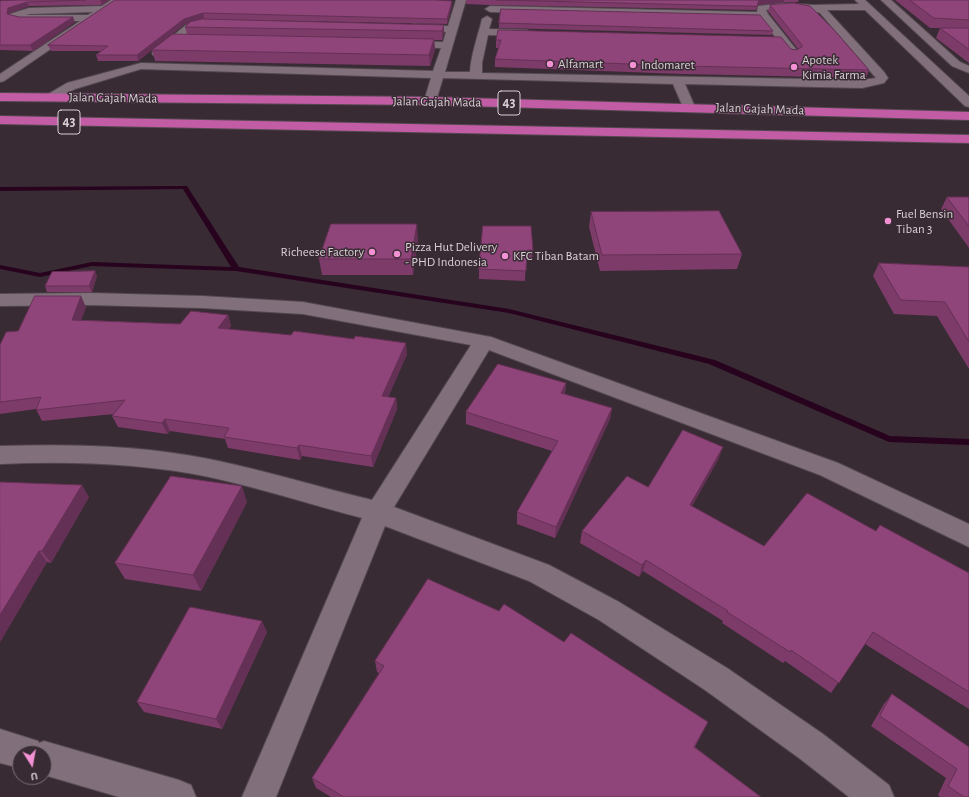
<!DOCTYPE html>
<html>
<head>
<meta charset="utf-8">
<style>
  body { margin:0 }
  #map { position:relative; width:969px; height:797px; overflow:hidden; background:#392b34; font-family:"Alegreya Sans",sans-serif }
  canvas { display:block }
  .north { position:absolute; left:12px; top:745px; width:40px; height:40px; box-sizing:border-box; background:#392b34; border:1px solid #796d74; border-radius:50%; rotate:169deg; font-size:11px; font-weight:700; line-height:16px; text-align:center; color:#d8cfd4 }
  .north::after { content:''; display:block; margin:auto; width:14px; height:18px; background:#f491d4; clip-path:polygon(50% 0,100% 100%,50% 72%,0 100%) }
</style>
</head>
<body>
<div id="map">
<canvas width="969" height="797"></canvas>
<div class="north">U</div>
</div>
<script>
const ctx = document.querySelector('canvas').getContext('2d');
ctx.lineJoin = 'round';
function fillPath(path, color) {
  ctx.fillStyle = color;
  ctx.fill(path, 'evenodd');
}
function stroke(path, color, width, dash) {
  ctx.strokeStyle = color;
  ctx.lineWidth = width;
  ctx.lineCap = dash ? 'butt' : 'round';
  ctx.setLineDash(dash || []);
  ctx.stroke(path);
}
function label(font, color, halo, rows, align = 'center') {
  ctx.font = font + ' "Alegreya Sans",sans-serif';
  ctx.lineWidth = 3;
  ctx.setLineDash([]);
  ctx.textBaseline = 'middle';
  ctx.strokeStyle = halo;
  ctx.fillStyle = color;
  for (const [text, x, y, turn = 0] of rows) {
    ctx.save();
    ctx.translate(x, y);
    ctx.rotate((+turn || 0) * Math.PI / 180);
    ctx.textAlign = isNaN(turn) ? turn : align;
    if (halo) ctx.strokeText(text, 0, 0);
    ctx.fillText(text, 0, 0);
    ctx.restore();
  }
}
const stream = new Path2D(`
  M187 186 239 267 509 309 715 360 890 436 969 439V445L889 442 709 364 509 313 236 271 92 266 40 277 0 269V265L40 273 92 262 231 267 183 189 0 191V187Z`);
const minor = new Path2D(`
  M111 0H122L4 81 0 82V74L80 21H21L10 18V14L29 8 102 6ZM93 12 88 15H26L30 14Z
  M456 0H466L445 72H470C471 54 478 36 482 19L487 16 492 19 489 29 527 30 532 33 527 36 488 35 482 63V73L862 80 876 78 820 13C803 7 784 7 766 10L768 14 799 53 794 56 790 55 760 18 490 12 485 9 490 6 757 12 758 6 784 3 813 5 859 4 855 0H865L969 96V107L965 106 865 10H827L884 72 888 78 884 83 862 88 685 84 695 107 689 111 683 107 673 84 443 78 436 101 430 105 424 101 431 78 141 69 75 89 53 100H45L43 97 67 83 141 63 433 71 441 48 405 47 400 44 405 41 443 42 446 32 413 30 408 27 413 24 448 26Z
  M881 0H891L960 62 969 66V73L952 66Z
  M213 19 218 22 216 24 192 29 161 55H153L152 53 186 25Z
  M90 293 202 296 303 302 491 337 838 463 969 524V547L820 475 489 350 394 507 549 565 619 602 727 668 823 734 889 785 894 797H849L799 758 705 690 599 620 529 581 385 526 276 797H242L362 518C312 505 261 488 209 477 140 463 70 461 0 464V446C70 444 140 445 209 459 264 470 318 487 372 500L471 345 303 314 202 308 90 305 0 306V294Z
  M0 729 38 741 39 743 44 741 179 780 191 785 196 797H119L44 775V753H20V768L0 763Z`);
const highway = new Path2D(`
  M0 93 430 97 969 112V120L430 105 0 101Z
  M0 116 969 135V143L0 124Z`);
const wall = new Path2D(`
  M19 0H109L102 5 29 6 10 13 9 15 19 17 75 22 33 51 0 50V1Z
  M115 0 452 1V5L447 24 203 19 444 25V33L442 40H434L435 49 430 66 155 61 152 50 187 34 185 27 189 23 185 24 138 61H98L96 55 101 51H51L48 45Z
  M466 0H799L798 2H784L758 5 756 10 489 5 466 4Z
  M895 0H969V63L936 38 940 28H930Z
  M770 5 869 70 866 78 682 74 495 67V59L499 48H496V40L791 49 796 50 798 49 768 11Z
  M499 23 773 31 772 35 499 28Z
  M947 197H969V248L941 209Z
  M591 212 742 254 737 269 600 271 589 227Z
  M483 226 533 250 532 260 526 259 525 281 479 279V269Z
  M418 239 413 275H322L319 259Z
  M879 263 969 267V369L937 316 894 314 873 276Z
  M97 276 92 292H47L45 286Z
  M86 307 81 320 180 324 228 315 231 326 229 329 407 354 388 397 396 398 397 409 373 467 302 456 300 460 228 448 225 439 170 431 167 434 118 427 112 416 114 414 42 421 36 409 0 414V345L18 331Z
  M566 383 565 394 612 408 610 419 555 538 517 524V512L552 451 466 424V412Z
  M719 458 692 506 764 546 876 531 969 573V709L865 644 831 693 785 661 783 663 722 623 723 621 643 571 639 577 580 543 582 531 648 487Z
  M0 482 89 497 51 563 47 562 0 642Z
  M247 502 201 591 125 579 115 563Z
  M267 632 222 729 144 712 137 702Z
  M564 642 708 722 695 747 761 797H331L316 788 312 778 379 673 377 672 375 661Z
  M892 694 969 747V797H940L938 795 946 778 871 726 884 704Z`);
const shadedWall = new Path2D(`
  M100 0H109L102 5Z
  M759 0H784V2L758 5 756 10Z
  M452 1V5L447 24V19Z
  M27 2 29 6 10 13 9 19 7 14 8 8Z
  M203 13 204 18 185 24 138 61 137 55 184 19Z
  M73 17 75 22 33 51 30 45Z
  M444 25V33L442 40V31Z
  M434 39 435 49 430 66 429 55Z
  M417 224 418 239 413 275 411 259Z
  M95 271 97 276 92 292 89 286Z
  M81 296 86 307 77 331 72 320Z
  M228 315 231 326 222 339 218 328Z
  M406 343 407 354 384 407 382 396Z
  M566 383 565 394 561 393Z
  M396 398 397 409 373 467 371 456Z
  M612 408 610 419 555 538 556 527Z
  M165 419 170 431 167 434 162 423Z
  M299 445 302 456 300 460 297 448Z
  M723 447 719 458 686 516 690 505Z
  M82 485 89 497 51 563 42 551Z
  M242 486 247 502 201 591 193 575Z
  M39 551 47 562 0 642V615Z
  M646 560 643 571 639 577 642 565Z
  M262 621 267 632 222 729 216 719Z`);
const building = new Path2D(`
  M19 0H86L27 2 8 8 7 14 19 17H73L30 45H0V1Z
  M115 0H435L452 1 447 19 203 13 184 19 137 55H96L108 46 48 45Z
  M497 0H759L757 6Z
  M910 0H969V20L934 18Z
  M794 3 810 6 835 31 869 70 683 66 495 59 501 40H496L498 30 781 37 791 49 796 50 802 47V45L770 5Z
  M501 9 760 15 773 31 499 23Z
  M202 19 444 25 442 31 185 27 190 22Z
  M940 28H969V49Z
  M173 34 434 39 429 55 152 50Z
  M947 197H969V226Z
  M719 211 742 254 602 255 591 212Z
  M331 224H417L411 259H319Z
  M483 226H531L533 250H527L526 271 479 269Z
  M879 263 969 267V342L945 302 901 300Z
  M95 271 89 286H45L52 272Z
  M35 296H81L72 320 180 324 191 311 228 315 218 328 291 335 294 331 354 339 355 336 406 343 382 396 396 398 371 456 299 445 297 448 224 437 229 428 165 419 162 423 112 416 125 400 36 410 41 397 0 402V345L6 332 18 331Z
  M498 364 566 383 561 393 612 408 556 527 517 512 558 441 466 412Z
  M683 430 723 447 690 505 764 546 807 493 876 531 880 525 969 573V692L873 632 839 683 791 650 790 652 727 612 728 611 646 560 642 565 582 531 627 476 648 487Z
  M171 476 242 486 193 575 115 563Z
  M0 482 82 485 42 551H39L0 615Z
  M428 579 499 611 504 604 564 642 571 633 708 722 694 747 761 797H344L312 778 384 666 375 661Z
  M190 607 262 621 216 719 137 702Z
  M892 694 969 747V797H964L948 786 957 769 880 716Z`);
const markers = [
  [550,64,4,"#f491d4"],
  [633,65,4,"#f491d4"],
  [794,67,4,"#f491d4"],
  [888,221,4,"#f491d4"],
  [372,252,4,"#f491d4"],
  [397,254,4,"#f491d4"],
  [505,256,4,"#f491d4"]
];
const farPoinames = [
  ["Apotek",802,60],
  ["Kimia Farma",802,75],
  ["Alfamart",558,64],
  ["Indomaret",641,65],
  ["Fuel Bensin",896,214],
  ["Tiban 3",896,229],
  ["Pizza Hut Delivery",405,247],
  ["- PHD Indonesia",405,262],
  ["Richeese Factory",364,252,"right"],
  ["KFC Tiban Batam",513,256]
];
const farStreetnames = [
  ["Jalan Gajah Mada",113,98,1],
  ["Jalan Gajah Mada",437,102,1],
  ["Jalan Gajah Mada",760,109,2]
];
const shields = [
  [509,103,22],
  [69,122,22]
];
const shieldNames = [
  ["43",509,103],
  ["43",69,122]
];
fillPath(stream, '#27031e');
stroke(minor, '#544850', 2);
stroke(highway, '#544850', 2);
fillPath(minor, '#81707b');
fillPath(highway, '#c25ca4');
fillPath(wall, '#7c3b69');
fillPath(shadedWall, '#653055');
fillPath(building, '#90457a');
stroke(building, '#653055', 1);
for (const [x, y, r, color] of markers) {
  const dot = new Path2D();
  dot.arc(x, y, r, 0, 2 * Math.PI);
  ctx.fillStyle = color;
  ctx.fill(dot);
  stroke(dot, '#392b34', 1.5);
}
label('13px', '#d8cfd4', '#392b34', farPoinames, 'left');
label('13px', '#d8cfd4', '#392b34', farStreetnames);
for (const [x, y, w] of shields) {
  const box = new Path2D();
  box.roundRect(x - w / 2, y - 12, w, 24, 3);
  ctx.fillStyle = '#392b34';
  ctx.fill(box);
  stroke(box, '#d8cfd4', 1);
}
label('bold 14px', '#d8cfd4', null, shieldNames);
</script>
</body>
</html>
